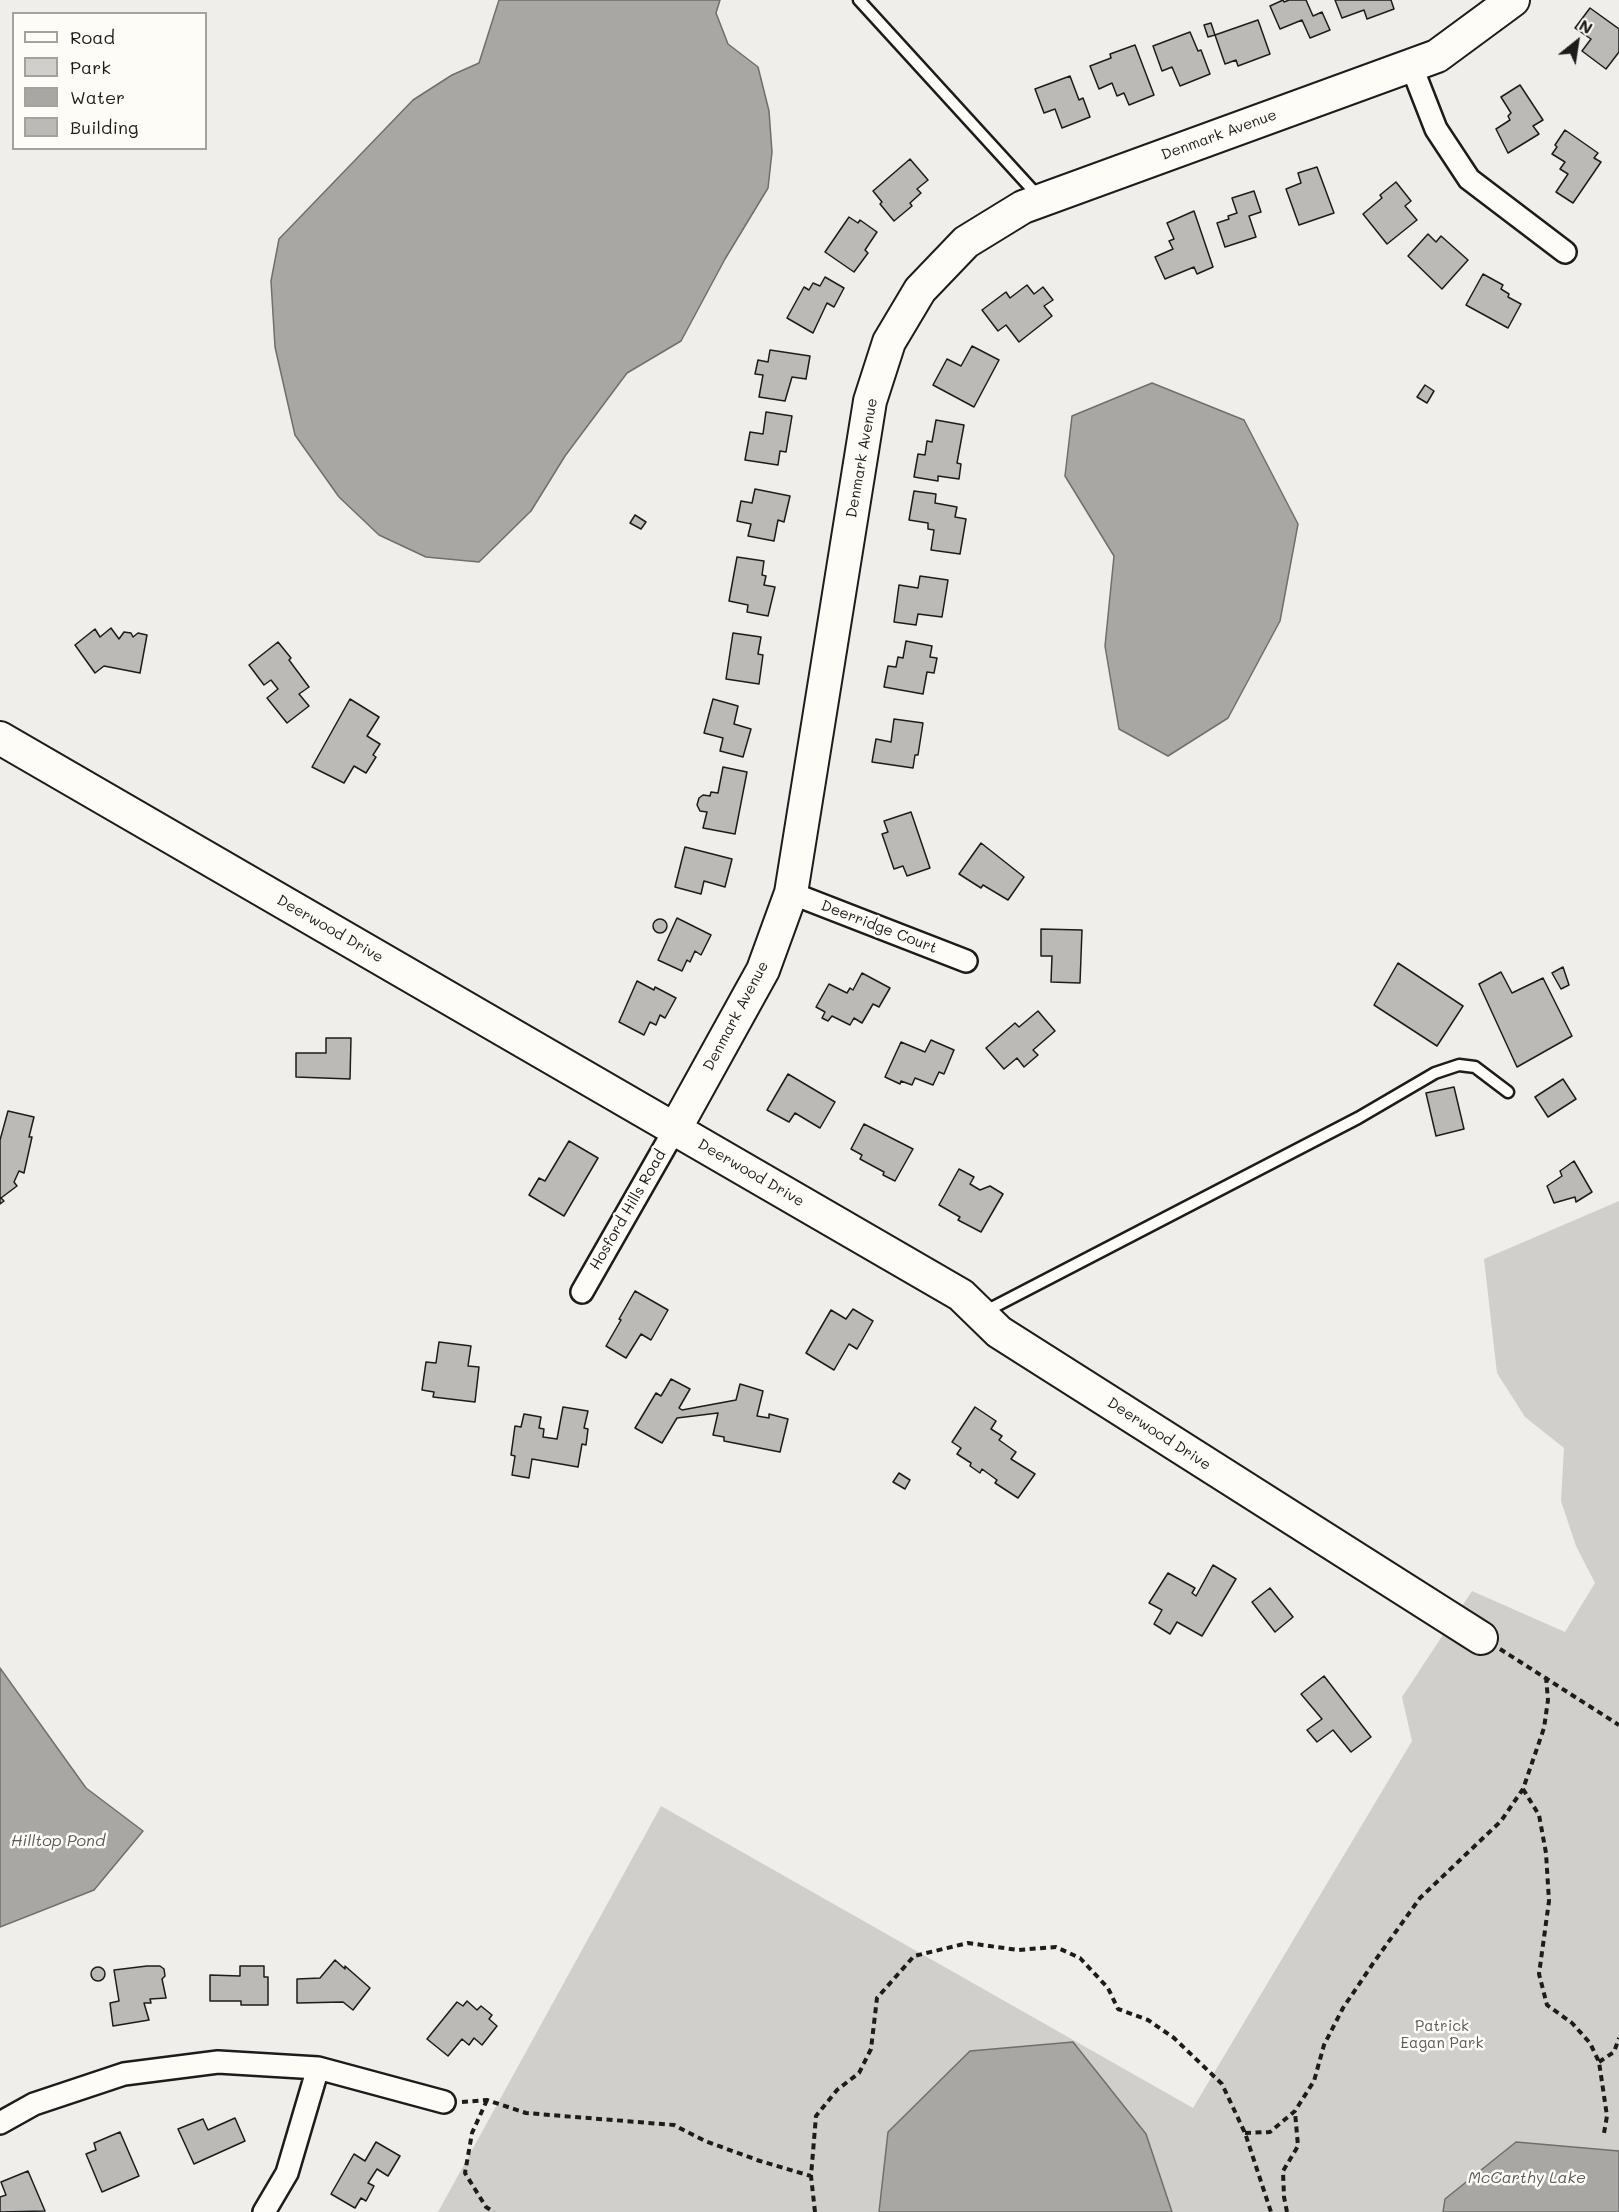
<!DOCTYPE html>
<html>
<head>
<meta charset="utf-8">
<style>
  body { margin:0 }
  #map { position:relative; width:1619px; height:2212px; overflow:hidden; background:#f0eeea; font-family:Mali,sans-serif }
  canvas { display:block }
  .legend { position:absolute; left:12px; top:12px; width:195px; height:138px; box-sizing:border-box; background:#fdfcf7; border:2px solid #a3a29f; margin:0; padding:8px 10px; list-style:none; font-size:18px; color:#1c1c1c }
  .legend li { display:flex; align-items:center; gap:12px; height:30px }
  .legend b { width:30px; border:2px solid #a3a29f }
  .north { position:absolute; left:1547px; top:12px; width:60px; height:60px; -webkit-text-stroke:4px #fdfcf7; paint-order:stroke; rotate:30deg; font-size:16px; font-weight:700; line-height:24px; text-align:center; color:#1c1c1c }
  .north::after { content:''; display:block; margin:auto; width:21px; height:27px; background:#1c1c1c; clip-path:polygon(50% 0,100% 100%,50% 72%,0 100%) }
</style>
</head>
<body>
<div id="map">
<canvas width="1619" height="2212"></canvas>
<ul class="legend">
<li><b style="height:8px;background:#fdfcf7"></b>Road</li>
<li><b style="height:16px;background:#d0cfcc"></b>Park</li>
<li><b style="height:16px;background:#a8a7a3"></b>Water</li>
<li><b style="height:16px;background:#bbbab6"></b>Building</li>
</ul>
<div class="north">N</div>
</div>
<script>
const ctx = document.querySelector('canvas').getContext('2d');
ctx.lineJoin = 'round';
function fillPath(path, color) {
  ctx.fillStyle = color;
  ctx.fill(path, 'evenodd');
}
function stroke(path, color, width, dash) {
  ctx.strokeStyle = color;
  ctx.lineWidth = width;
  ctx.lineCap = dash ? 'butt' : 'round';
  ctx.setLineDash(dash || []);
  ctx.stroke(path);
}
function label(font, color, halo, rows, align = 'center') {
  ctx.font = font + ' Mali,sans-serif';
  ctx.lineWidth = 5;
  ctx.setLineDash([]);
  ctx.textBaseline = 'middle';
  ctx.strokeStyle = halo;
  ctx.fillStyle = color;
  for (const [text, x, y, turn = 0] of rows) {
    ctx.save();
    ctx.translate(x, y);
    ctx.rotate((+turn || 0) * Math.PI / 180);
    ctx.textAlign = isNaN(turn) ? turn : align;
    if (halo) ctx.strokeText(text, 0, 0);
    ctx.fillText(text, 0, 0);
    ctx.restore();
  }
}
const green = new Path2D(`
  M1619 1201V2212H438L661 1806 1193 2108 1412 1741 1402 1697 1472 1591 1565 1632 1595 1583 1576 1546 1561 1501 1564 1448 1525 1417 1497 1373 1484 1259Z`);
const water = new Path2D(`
  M499 0H720L716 13 728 44 758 67 769 111 772 152 768 188 725 259 681 341 627 373 565 456 531 511 479 562 426 557 379 535 339 497 295 435 275 347 271 281 279 239 360 155 413 100 452 75 479 63Z
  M1152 383 1244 420 1298 524 1280 621 1228 718 1168 756 1119 729 1105 646 1114 556 1065 476 1072 416Z
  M0 1668 86 1788 143 1831 94 1890 0 1927Z
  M1073 2042 1146 2134 1172 2212H879L888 2132 970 2051Z
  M1516 2142 1619 2151V2212H1443L1445 2199Z`);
const building = new Path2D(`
  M1283 0 1284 2 1289 0H1306L1313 16 1322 12 1330 30 1310 38 1302 20 1280 29 1270 6Z
  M1335 0H1391L1394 9 1367 19 1364 10 1342 18Z
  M1590 8 1619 29V52L1606 69 1582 51 1591 39 1575 28Z
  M1258 20 1270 54 1238 66 1236 60 1225 64 1215 35Z
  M1211 23 1215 35 1208 37 1204 25Z
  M1190 32 1198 51 1201 50 1210 74 1180 86 1172 67 1162 71 1153 46Z
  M1135 45 1154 95 1129 105 1124 93 1117 96 1112 83 1099 89 1090 66 1111 58 1110 54Z
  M1070 76 1079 100 1083 98 1090 117 1062 128 1055 109 1044 113 1035 89Z
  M1520 85 1543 120 1533 126 1539 134 1508 153 1496 129 1510 120 1508 116 1511 113 1501 97Z
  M1565 130 1598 153 1594 158 1601 162 1573 203 1556 192 1568 174 1560 169 1565 162 1552 154 1557 147 1555 145Z
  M910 159 928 180 917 189 921 193 910 203 912 206 894 221 880 204 882 202 873 191Z
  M1317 167 1334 213 1299 225 1286 189 1301 183 1298 173Z
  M1396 182 1411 201 1405 206 1417 220 1387 244 1363 214 1382 198 1380 195Z
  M1254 191 1261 212 1249 216 1256 237 1225 247 1217 223 1229 219 1228 216 1237 213 1232 198Z
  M1194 211 1213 267 1197 274 1194 267 1165 279 1155 257 1173 249 1169 241 1174 239 1167 223Z
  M849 217 858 223 860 220 877 232 865 250 868 253 854 272 825 252Z
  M1428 234 1436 242 1441 236 1468 260 1442 289 1408 256Z
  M1483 274 1503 285 1501 289 1509 294 1508 297 1521 304 1508 328 1466 305Z
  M825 277 844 288 834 307 827 303 813 333 787 318 804 287 809 290 813 283 820 286Z
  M1027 285 1034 294 1043 287 1053 300 1044 306 1052 316 1019 342 1006 325 998 331 982 310 1006 292 1010 298Z
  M972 346 999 360 974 407 933 385 947 359 961 366Z
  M770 350 810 356 806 379 792 377 785 401 759 397 763 375 755 374 758 360 768 362Z
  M1425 385 1434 391 1427 403 1417 397Z
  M766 412 792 416 786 452 780 451 778 465 745 460 750 432 763 434Z
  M936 420 964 425 957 463 961 464 959 479 938 476V481L914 477 918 454 925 455 927 441 932 442Z
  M755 489 790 496 784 522 778 520 774 541 748 536 751 524 737 521 741 501 752 503Z
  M914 491 936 494 935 503 957 507 955 517 966 519 960 554 931 550 934 530 928 529V523L909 520Z
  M635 515 646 522 641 529 630 523Z
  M737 557 764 561 762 575 766 576 764 585 775 587 768 616 747 612 748 605 729 601Z
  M920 576 948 580 942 617 918 614 916 625 894 622 899 585 918 588Z
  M111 628 119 639 124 632 131 633 133 637 138 633 147 635 140 673 104 666 95 673 75 645 95 629 100 637Z
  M733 633 761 637 758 654 763 655 759 684 726 679Z
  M906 641 932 646 930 657 937 658 934 673 927 672 923 694 884 687 888 666 896 667 898 657 903 658Z
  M278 642 291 658 289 660 309 687 299 694 309 706 287 723 267 698 278 689 271 680 264 685 249 665Z
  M350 699 379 717 367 736 380 744 373 755 376 757 366 773 354 766 344 783 312 767Z
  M713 699 738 706 734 724 751 729 743 757 720 751 723 738 704 733Z
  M894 719 923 723 918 755H915L913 768 872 762 876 739 891 742Z
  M723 767 747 772 735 834 703 828 707 812 700 811 697 805 699 798 703 795 710 796 711 792 718 793Z
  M911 812 930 868 907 876 903 866 894 869 882 834 888 832 884 821Z
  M981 843 1024 877 1008 900 983 885 981 888 959 874Z
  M685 847 732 859 725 887 704 881 701 894 675 887Z
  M677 918 711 935 701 955 695 951 690 962 687 960 682 971 658 960Z
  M653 926a7 7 0 1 1 14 0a7 7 0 1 1-14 0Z
  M1041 929 1082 930 1080 983 1051 982 1052 956H1041Z
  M1398 963 1463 1006 1437 1046 1374 1005Z
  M1563 967 1569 985 1561 989 1552 973Z
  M1501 972 1512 993 1543 978 1572 1036 1517 1067 1479 984Z
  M862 973 890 988 879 1007 873 1004 862 1023 854 1018 850 1025 832 1016 828 1021 822 1018 825 1012 816 1007 829 984 847 993 850 988 853 990Z
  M637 981 654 990 655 987 676 998 665 1018 660 1015 656 1025 650 1022 644 1035 619 1022Z
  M1038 1011 1055 1031 1033 1050 1038 1055 1024 1067 1017 1058 1004 1069 986 1048 1015 1023 1019 1027Z
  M326 1038H351L350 1079 296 1077V1053H326Z
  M931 1040 954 1050 944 1074 939 1072 933 1085 915 1078 912 1085 901 1081 900 1084 885 1077 901 1042 925 1052Z
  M788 1074 835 1102 820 1128 795 1113 789 1122 767 1110Z
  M1563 1079 1576 1099 1548 1117 1535 1097Z
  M1454 1087 1464 1129 1436 1136 1426 1093Z
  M8 1111 34 1117 29 1137H32L24 1173 19 1171 14 1182 17 1186 1 1198 4 1201 0 1204V1140Z
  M864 1124 913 1149 895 1181 883 1175 884 1172 860 1159 862 1155 851 1149Z
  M569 1141 598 1158 564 1216 529 1195 539 1178 545 1181Z
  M1574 1161 1592 1192 1576 1202 1575 1197 1554 1203 1547 1186 1562 1176 1560 1171Z
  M959 1169 974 1177 970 1184 980 1190 990 1186 1003 1194 981 1232 958 1220 960 1217 939 1205Z
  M635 1291 668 1310 651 1340 641 1334 626 1358 606 1346 621 1320 619 1319Z
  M853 1309 873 1321 857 1349 849 1344 834 1370 806 1353 831 1310 846 1319Z
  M439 1342 471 1346 468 1366 479 1367 475 1402 433 1397 434 1392 422 1390 426 1362 436 1363Z
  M671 1379 690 1389 679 1408 682 1410 736 1400 740 1384 763 1391 757 1416 769 1418V1414L788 1419 780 1452 724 1441V1437L713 1435 718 1413 677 1418 662 1443 635 1428 656 1393 661 1396Z
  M563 1407 588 1411 584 1428 588 1429 586 1445 582 1444 578 1467 532 1459 529 1478 512 1475 515 1456 511 1455 515 1426 521 1427 524 1414 541 1417 539 1428 544 1429 543 1437 557 1439Z
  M975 1407 996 1421 991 1429 1002 1436 999 1440 1016 1452 1011 1459 1035 1474 1018 1498 995 1483 997 1480 982 1469 980 1473 970 1466 971 1463 957 1454 961 1448 952 1442Z
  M899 1473 910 1480 905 1489 893 1482Z
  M1213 1565 1236 1579 1202 1636 1177 1622 1170 1634 1154 1624 1162 1610 1149 1603 1168 1573 1195 1588 1192 1593 1196 1596Z
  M1270 1588 1293 1617 1275 1632 1252 1602Z
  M1324 1676 1371 1737 1351 1752 1333 1730 1317 1742 1307 1730 1322 1719 1301 1694Z
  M335 1960 345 1969V1966L370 1988 353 2010 343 2002 297 2003V1979L320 1978Z
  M147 1966H160L164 1969 165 1976 162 1979 166 1998 150 1999 151 2003H144L149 2020 113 2026 110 2003 119 2001 114 1970Z
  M240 1966H264V1977H268V2005H241V2001H210V1975L240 1976Z
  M91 1974a7 7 0 1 1 14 0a7 7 0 1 1-14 0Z
  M467 2001 477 2010 481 2006 492 2015 489 2019 497 2026 482 2045 474 2038 469 2045 462 2039 448 2056 427 2039 457 2002 463 2006Z
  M235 2118 245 2141 194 2164 178 2129 203 2119 208 2130Z
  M120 2132 139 2176 102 2192 86 2154 96 2150 94 2143Z
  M376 2142 400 2156 388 2176 377 2169 368 2183 374 2186 366 2201 361 2198 355 2208 331 2194 354 2154 365 2161Z
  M28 2171 45 2211 0 2212V2197L6 2195 1 2182Z`);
const path = new Path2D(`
  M1500 1649 1619 1725
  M1523 1789 1539 1815 1546 1853 1549 1901 1539 1974 1547 2005 1572 2023 1590 2043 1599 2062 1607 2116 1604 2133
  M1599 2062 1614 2052 1619 2038
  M487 2100 472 2133 465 2173 486 2207 494 2212
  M462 2102 487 2100 526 2113 674 2125 705 2141 760 2161 811 2176
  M1245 2133 1270 2132 1295 2111 1314 2081 1324 2045 1343 2008 1374 1962 1420 1898 1501 1821 1523 1789 1544 1728 1548 1700 1546 1677
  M815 2212 811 2176 816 2116 837 2090 859 2073 871 2049 877 1998 914 1956 968 1943 1018 1950 1056 1947 1080 1958 1108 1988 1118 2009 1148 2020 1174 2038 1222 2084 1245 2133 1271 2212
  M1287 2212 1284 2197 1283 2171 1298 2146 1295 2112`);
const lane = new Path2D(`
  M859 0 1039 197
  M984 1312 1358 1118 1435 1073 1459 1065 1475 1067 1508 1092`);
const street = new Path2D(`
  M1411 65 1436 129 1469 179 1565 252
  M791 893 966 961
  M582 1292 675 1129
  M0 2123 34 2104 124 2074 218 2062 318 2068 444 2102
  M264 2212 287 2173 318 2068`);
const secondary = new Path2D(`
  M0 738 961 1295 999 1332 1481 1638
  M675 1129 763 970 791 893 870 401 889 342 920 290 966 242 1023 207 1437 56 1513 0`);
const streetNames = [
  ["Denmark Avenue",1219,135,-20],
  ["Denmark Avenue",862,458,-80],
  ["Deerridge Court",879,927,21],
  ["Deerwood Drive",330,929,30],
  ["Denmark Avenue",736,1016,-62],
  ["Deerwood Drive",751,1173,30],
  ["Hosford Hills Road",628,1210,-60],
  ["Deerwood Drive",1159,1434,33]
];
const parkNames = [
  ["Patrick",1442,2026],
  ["Eagan Park",1442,2043]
];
const waterNames = [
  ["Hilltop Pond",58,1841],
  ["McCarthy Lake",1527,2178]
];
fillPath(green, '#d0cfcc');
fillPath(water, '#a8a7a3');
stroke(water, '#706f6d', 1.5);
fillPath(building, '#bbbab6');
stroke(building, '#1c1c1c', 1.5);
stroke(lane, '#1c1c1c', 15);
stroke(street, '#1c1c1c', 26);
stroke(secondary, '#1c1c1c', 36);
stroke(path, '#1c1c1c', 4, [6, 4.5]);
stroke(lane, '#fdfcf7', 10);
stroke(street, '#fdfcf7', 21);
stroke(secondary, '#fdfcf7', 32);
label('15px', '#1c1c1c', '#fdfcf7', streetNames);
label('15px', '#5b5b5a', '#fdfcf7', parkNames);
label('italic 16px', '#5b5b59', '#fdfcf7', waterNames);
</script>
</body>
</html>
